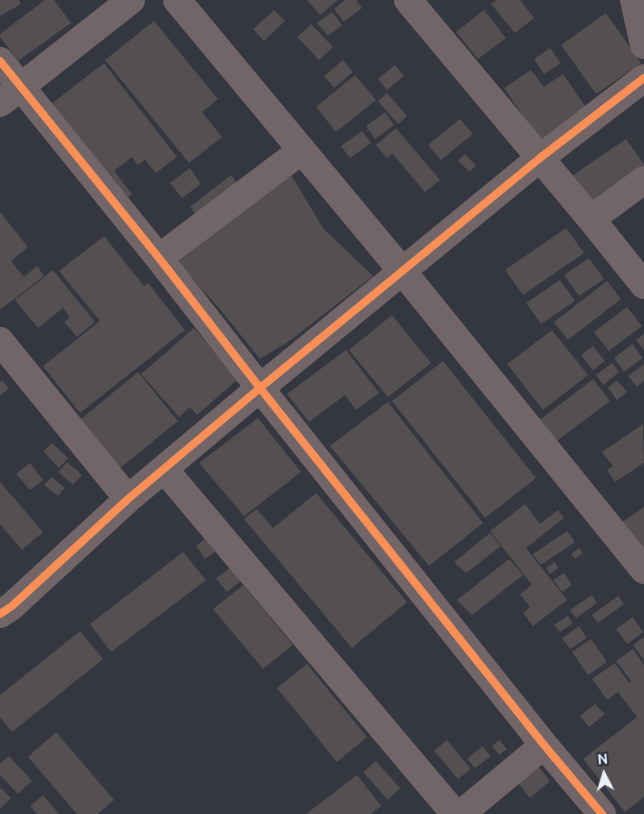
<!DOCTYPE html>
<html>
<head>
<meta charset="utf-8">
<style>
  body { margin:0 }
  #map { position:relative; width:644px; height:814px; overflow:hidden; background:#343640; font-family:Ubuntu,sans-serif }
  canvas { display:block }
  .north { position:absolute; left:579px; top:749px; width:50px; height:50px; -webkit-text-stroke:4px #2f3345; paint-order:stroke; rotate:355deg; font-size:14px; font-weight:700; line-height:20px; text-align:center; color:#edf0fb }
  .north::after { content:''; display:block; margin:auto; width:18px; height:22px; background:#edf0fb; clip-path:polygon(50% 0,100% 100%,50% 72%,0 100%) }
</style>
</head>
<body>
<div id="map">
<canvas width="644" height="814"></canvas>
<div class="north">N</div>
</div>
<script>
const ctx = document.querySelector('canvas').getContext('2d');
ctx.lineJoin = 'round';
function fillPath(path, color) {
  ctx.fillStyle = color;
  ctx.fill(path, 'evenodd');
}
function stroke(path, color, width, dash) {
  ctx.strokeStyle = color;
  ctx.lineWidth = width;
  ctx.lineCap = dash ? 'butt' : 'round';
  ctx.setLineDash(dash || []);
  ctx.stroke(path);
}
const building = new Path2D(`
  M0 0H19L21 4 0 16Z
  M45 0H54L71 23 18 61 0 37V34Z
  M307 0H338L320 15Z
  M345 0H356L362 8 344 22 334 9Z
  M497 0H520L534 18 515 33 491 4Z
  M274 10 285 21 264 41 253 29Z
  M484 10 506 38 478 59 456 32Z
  M332 12 342 25 328 36 317 23Z
  M606 13 641 63 596 94 561 45Z
  M154 21 218 99 202 112 222 137 189 163 105 60Z
  M311 24 333 47 319 60 297 37Z
  M550 48 561 63 544 74 534 59Z
  M343 60 353 72 334 88 324 76Z
  M104 63 177 157 156 173 145 160 138 165 132 157 114 171 132 194 120 203 46 108Z
  M395 65 404 76 387 90 378 79Z
  M531 70 544 87 563 74 587 109 540 141 504 88Z
  M355 75 376 100 336 132 316 107Z
  M387 93 407 116 398 124 378 101Z
  M385 112 394 125 375 139 366 126Z
  M460 119 473 134 441 160 428 145Z
  M396 128 440 180 425 192 392 153 387 158 376 145Z
  M362 131 371 143 350 158 341 146Z
  M626 139 644 164V175L593 210 570 177Z
  M465 154 476 165 470 172 458 161Z
  M190 168 201 184 182 198 170 183Z
  M290 173 323 228 373 276 291 340 260 359 223 313 178 262Z
  M231 175 242 189 201 221 190 207Z
  M0 212 28 247 11 261 24 277 37 266 44 276 0 310Z
  M566 228 584 253 523 295 505 270Z
  M104 236 144 286 148 283 185 330 80 413 43 366 100 321 59 271Z
  M589 258 604 279 579 296 564 275Z
  M53 270 95 322 77 337 64 322 70 317 63 308 38 328 15 300Z
  M560 280 575 301 541 324 526 303Z
  M607 281 621 299 568 340 554 322Z
  M627 307 642 326 609 351 594 332Z
  M392 315 431 363 388 397 349 350Z
  M194 328 238 379 197 415 190 407 179 417 141 374Z
  M552 330 588 375 543 410 507 364Z
  M644 334V350L636 340Z
  M632 344 643 358 624 372 614 358Z
  M593 346 605 361 593 370 581 355Z
  M346 350 379 393 356 410 345 395 309 422 287 394Z
  M443 361 536 478 485 518 392 401Z
  M612 363 619 372 603 385 596 375Z
  M644 364V381L637 387 628 376Z
  M138 372 178 421 120 468 81 419Z
  M593 379 610 401 554 443 537 422Z
  M2 380 9 388 0 396V382Z
  M617 380 627 392 617 400 608 388Z
  M388 402 483 523 429 566 330 446Z
  M258 418 301 472 244 516 199 463Z
  M643 424 644 463 615 482 607 470 613 466 602 452Z
  M52 443 68 458 59 468 43 451Z
  M67 462 82 475 73 485 58 472Z
  M30 463 43 480 30 490 16 474Z
  M52 477 65 488 58 496 44 485Z
  M0 482 43 532 22 550 0 524Z
  M316 493 407 602 352 648 244 519 257 509 273 528Z
  M525 504 540 524 558 510 564 518 526 548 567 600 533 626 523 613 530 607 520 594 532 585 490 531Z
  M644 507V553L622 522Z
  M567 531 575 542 541 565 533 554Z
  M490 533 501 546 466 573 454 562Z
  M205 539 215 552 205 559 196 546Z
  M579 548 583 553 575 559 571 554Z
  M183 552 206 580 111 652 90 624Z
  M509 559 523 575 472 615 457 600Z
  M555 562 558 568 550 574 546 568Z
  M231 567 242 580 227 592 216 578Z
  M564 573 572 585 562 592 553 580Z
  M243 585 293 645 263 669 213 609Z
  M592 595 597 603 576 618 570 610Z
  M618 596 624 604 598 623 592 615Z
  M568 616 573 623 560 632 554 625Z
  M633 617 643 632 627 644 616 629Z
  M579 626 587 638 570 649 562 638Z
  M80 631 103 659 12 732 0 717V695Z
  M644 637V660L633 645Z
  M591 639 607 662 588 675 572 652Z
  M633 649 644 665V797L625 812 583 759 637 717 618 692 607 700 592 679 615 663 629 683 631 681 616 661Z
  M307 664 367 737 337 762 277 688Z
  M595 704 605 714 589 727 580 716Z
  M56 732 114 800 98 814H77L28 757Z
  M447 740 471 769 458 779 434 751Z
  M499 740 507 749 499 755 492 746Z
  M482 746 491 756 475 768 467 759Z
  M9 756 32 781 18 794 0 775V764Z
  M376 761 400 788 388 800 363 772Z
  M539 767 550 781 530 798 518 783Z
  M357 775 381 806 371 814H306Z
  M1 788 11 798 0 809V789Z
  M43 795 59 814H37L30 806Z`);
const minor = new Path2D(`
  M177 0 403 272 644 570
  M408 0 591 219 644 285
  M634 0 644 45
  M0 61 159 258 260 388 544 745 602 814
  M0 103 131 0
  M591 219 644 180
  M159 258 302 150
  M0 341 128 499
  M164 469 455 814
  M0 614 12 606 128 499 260 388 540 158 644 78
  M461 814 544 745`);
const cycleway = new Path2D(`
  M0 61 159 258 260 388 544 745 602 814
  M0 614 12 606 128 499 260 388 540 158 644 78`);
fillPath(building, '#544f50');
stroke(minor, '#716568', 28);
stroke(cycleway, '#f78f57', 8);
</script>
</body>
</html>
